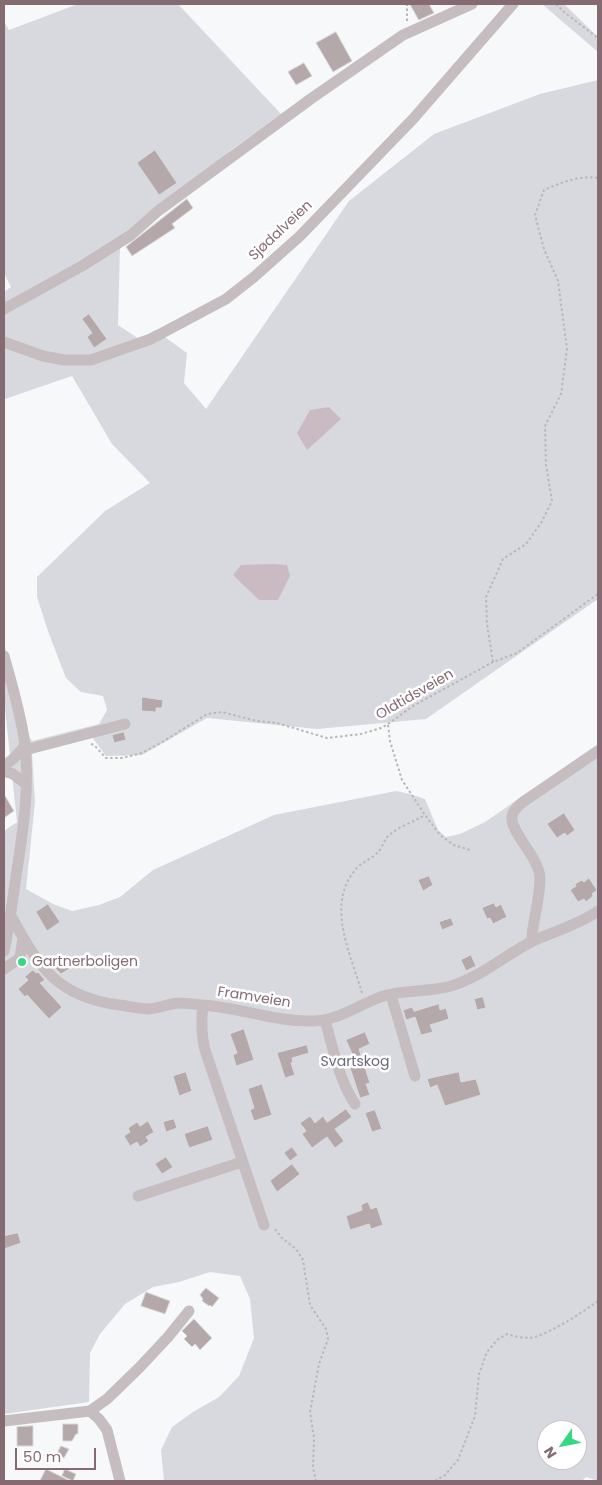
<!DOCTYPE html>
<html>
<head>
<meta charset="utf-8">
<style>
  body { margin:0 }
  #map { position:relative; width:602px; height:1485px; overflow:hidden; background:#f6f8f9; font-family:Poppins,sans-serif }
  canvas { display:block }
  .frame { position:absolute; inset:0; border:5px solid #856a72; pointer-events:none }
  .north { position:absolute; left:537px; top:1420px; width:50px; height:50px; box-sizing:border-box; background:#fff; border:1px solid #cec3c7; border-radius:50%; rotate:237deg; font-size:14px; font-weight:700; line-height:20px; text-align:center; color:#856a72 }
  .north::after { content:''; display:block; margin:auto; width:18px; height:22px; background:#36d983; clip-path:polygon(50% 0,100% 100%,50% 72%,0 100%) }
  .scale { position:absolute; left:15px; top:1448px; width:81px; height:22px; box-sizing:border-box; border:2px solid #856a72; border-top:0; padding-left:6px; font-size:15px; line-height:18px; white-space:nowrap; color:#856a72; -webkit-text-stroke:4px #fff; paint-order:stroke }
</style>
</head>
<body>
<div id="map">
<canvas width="602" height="1485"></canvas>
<div class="frame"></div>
<div class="north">N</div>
<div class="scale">50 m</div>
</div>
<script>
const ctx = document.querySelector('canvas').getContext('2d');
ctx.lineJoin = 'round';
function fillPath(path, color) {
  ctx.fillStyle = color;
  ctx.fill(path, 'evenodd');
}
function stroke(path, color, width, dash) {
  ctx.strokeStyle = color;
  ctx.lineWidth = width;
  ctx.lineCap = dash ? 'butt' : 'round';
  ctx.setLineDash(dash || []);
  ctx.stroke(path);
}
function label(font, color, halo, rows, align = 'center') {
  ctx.font = font + ' Poppins,sans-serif';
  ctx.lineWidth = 5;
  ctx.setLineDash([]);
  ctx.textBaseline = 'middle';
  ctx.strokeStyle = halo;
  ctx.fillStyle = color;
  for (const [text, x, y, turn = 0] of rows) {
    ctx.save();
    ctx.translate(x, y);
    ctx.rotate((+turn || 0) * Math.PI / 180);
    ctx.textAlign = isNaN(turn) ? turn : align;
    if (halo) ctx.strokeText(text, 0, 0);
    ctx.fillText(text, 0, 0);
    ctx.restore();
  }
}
const green = new Path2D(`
  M78 4H178L281 114 231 150 120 248 118 325 139 339 155 330 187 353 184 383 206 409 349 201 434 134 540 94 598 80V599L426 719 317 729 207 718 142 755 106 756 92 737 32 753 35 802 26 889 53 904 72 911 99 905 120 897 153 870 274 815 396 791 410 794 425 799 438 830 446 837 460 834 485 822 598 744V1481L586 1477 582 1481H164L161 1450 172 1427 193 1412 219 1397 239 1376 254 1338 250 1299 240 1276 210 1272 179 1282 153 1287 125 1304 100 1334 90 1353 89 1402 4 1414V831L17 822 4 699V644L15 680 26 732 32 741 99 724 107 710 103 696 81 692 66 678 49 634 37 597V577L105 511 150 483 112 444 72 376 5 399 4 404V292L11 287 4 273V21L9 30ZM547 1430H577V1460H547Z
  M542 4H564L598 37V52Z`);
const water = new Path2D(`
  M329 407 341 419 307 450 297 433 310 410Z
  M274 564 287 565 290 576 278 600H259L233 575 241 565Z`);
const building = new Path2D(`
  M410 4H429L434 13 419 20Z
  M336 32 352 61 333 72 316 43Z
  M304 63 312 76 296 85 288 72Z
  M155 150 177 183 159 195 137 163Z
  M187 199 193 208 172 224 175 228 132 256 126 247Z
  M89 314 107 339 94 348 87 337 92 333 82 319Z
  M142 697 163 700 162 708H156V712L142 711Z
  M124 732 126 740 114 743 112 735Z
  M4 794 14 811 4 818Z
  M564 813 575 830 567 836 565 833 557 838 547 824Z
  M429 876 433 885 423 891 418 880Z
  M589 878 597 890 592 894 593 896 586 902 584 899 578 902 570 890 576 886 575 884 582 880 584 882Z
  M494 903 496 907 501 904 507 917 493 924 490 918 487 919 482 908Z
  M48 904 60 922 47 931 36 912Z
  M451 918 454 925 442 930 439 922Z
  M471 955 476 966 466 971 461 960Z
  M64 956 72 967 61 974 52 965Z
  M33 970 36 973 38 972 45 980 40 983 62 1007 49 1019 27 995 25 997 18 989 28 980 25 977Z
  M483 997 486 1008 477 1010 474 999Z
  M439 1004 440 1010 446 1008 449 1019 430 1025 433 1032 421 1035 415 1017 406 1020 403 1010 412 1007 414 1011Z
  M244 1029 254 1060 236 1066 233 1055 237 1053 230 1034Z
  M365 1032 370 1044 359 1049 370 1083 366 1084 370 1095 360 1098 350 1068 357 1065 346 1040Z
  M307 1045 309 1053 292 1058 293 1062 291 1063 295 1075 285 1078 277 1053Z
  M186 1072 192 1091 179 1096 173 1076Z
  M459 1072 461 1082 476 1079 481 1095 445 1106 437 1085 430 1088 427 1079Z
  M262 1084 272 1115 254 1121 250 1110 254 1108 248 1089Z
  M346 1109 352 1117 335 1129 344 1141 335 1148 327 1137 312 1148 302 1134 306 1131 300 1123 310 1116 315 1123 323 1116 327 1122Z
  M375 1110 382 1129 372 1132 365 1113Z
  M174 1119 177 1128 166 1132 163 1122Z
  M148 1121 154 1132 146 1137 149 1141 140 1147 137 1142 130 1146 124 1136 130 1132 128 1128 137 1122 140 1126Z
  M208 1126 213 1140 189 1148 184 1134Z
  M292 1147 298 1155 290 1161 284 1153Z
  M166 1157 173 1167 162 1174 155 1164Z
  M292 1164 300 1174 277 1192 270 1181Z
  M368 1202 371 1209 377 1207 383 1225 371 1229 369 1224 350 1230 346 1216 362 1210 361 1205Z
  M18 1233 21 1243 4 1249V1236Z
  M206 1288 219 1298 212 1307 210 1305 209 1306 202 1301 203 1299 200 1295Z
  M146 1292 170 1301 165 1314 141 1306Z
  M194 1319 212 1338 200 1350 195 1344 192 1347 184 1339 187 1336 182 1331Z
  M63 1424H78V1434H76L72 1441H63Z
  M33 1426V1446H17V1427Z
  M61 1446 69 1449 64 1458 57 1454Z
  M46 1469 70 1481H40Z
  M65 1469 76 1474 73 1481 62 1476Z`);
const path = new Path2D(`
  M556 4 564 12 598 38
  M407 21V4
  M493 662 487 624 486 597 503 559 526 544 541 523 552 501 546 465 545 426 561 394 567 349 558 281 544 249 535 215 544 190C560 183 580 175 598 178
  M388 725 390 741 402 780 425 815 440 835 454 845 470 850
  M91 744 94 745 106 758H122L142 753 164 741 207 714 222 712 257 721 277 723 327 738 361 734 381 728 388 724 413 706 493 662 517 653 598 594
  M362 993C351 955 325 904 356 869 362 862 372 859 378 852 382 848 384 841 388 836 398 827 413 822 425 815
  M275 1229 282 1238 296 1249 303 1260 310 1305 326 1329 328 1339 319 1364 310 1412 314 1438 313 1467 316 1481
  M435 1481 445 1475 458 1460 475 1416 479 1374 487 1352 497 1340 507 1334C516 1337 526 1339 535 1337 557 1329 580 1314 598 1301`);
const minor = new Path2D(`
  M4 309 82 266 131 235 158 211 312 98 403 35 472 4
  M4 342 43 356 64 360H91L151 339 226 299 254 277 300 236 413 119 513 4
  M4 656C12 685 21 714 25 745 30 791 22 837 15 883 12 905 9 928 4 951
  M25 750 125 724
  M4 766 13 759 25 746
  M4 771 13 774 26 784
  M11 916C39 967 57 997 119 1005 128 1006 139 1009 149 1009 159 1008 168 1004 178 1003 186 1003 194 1004 201 1005 239 1007 274 1022 313 1021 340 1021 361 1002 387 995 408 990 430 992 451 986 481 977 505 955 533 941 555 931 578 925 598 911
  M533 941 532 936C534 917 540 897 540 878 539 857 511 833 512 818 512 811 518 806 523 802L598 751
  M4 969 20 958 23 938
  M391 995 415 1076
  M203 1005C201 1021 201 1034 205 1050L264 1225
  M325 1020C333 1048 339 1080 355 1104
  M138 1196 242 1162
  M90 1411 99 1419 107 1430 120 1481
  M4 1421 90 1411 107 1399 139 1368 168 1337 189 1311`);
const markers = [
  [22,962,5,"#36d983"]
];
const streetNames = [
  ["Sjødalveien",281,231,-43],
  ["Oldtidsveien",415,695,-30],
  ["Framveien",254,998,9]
];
const poiNames = [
  ["Gartnerboligen",32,962]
];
const parkNames = [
  ["Svartskog",355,1062]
];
fillPath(green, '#d8d9df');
fillPath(water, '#cabbc2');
fillPath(building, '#b5a8ab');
stroke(building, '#d9dada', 1);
stroke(path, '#bcb6b8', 2, [2.5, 2.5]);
stroke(minor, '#c5bdc0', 11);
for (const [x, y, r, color] of markers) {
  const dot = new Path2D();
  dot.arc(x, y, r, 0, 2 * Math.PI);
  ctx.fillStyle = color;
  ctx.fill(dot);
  stroke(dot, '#fff', 2);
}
label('14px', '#856a72', '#fff', streetNames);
label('14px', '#856a72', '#fff', poiNames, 'left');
label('14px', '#69687d', '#fff', parkNames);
</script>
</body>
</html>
